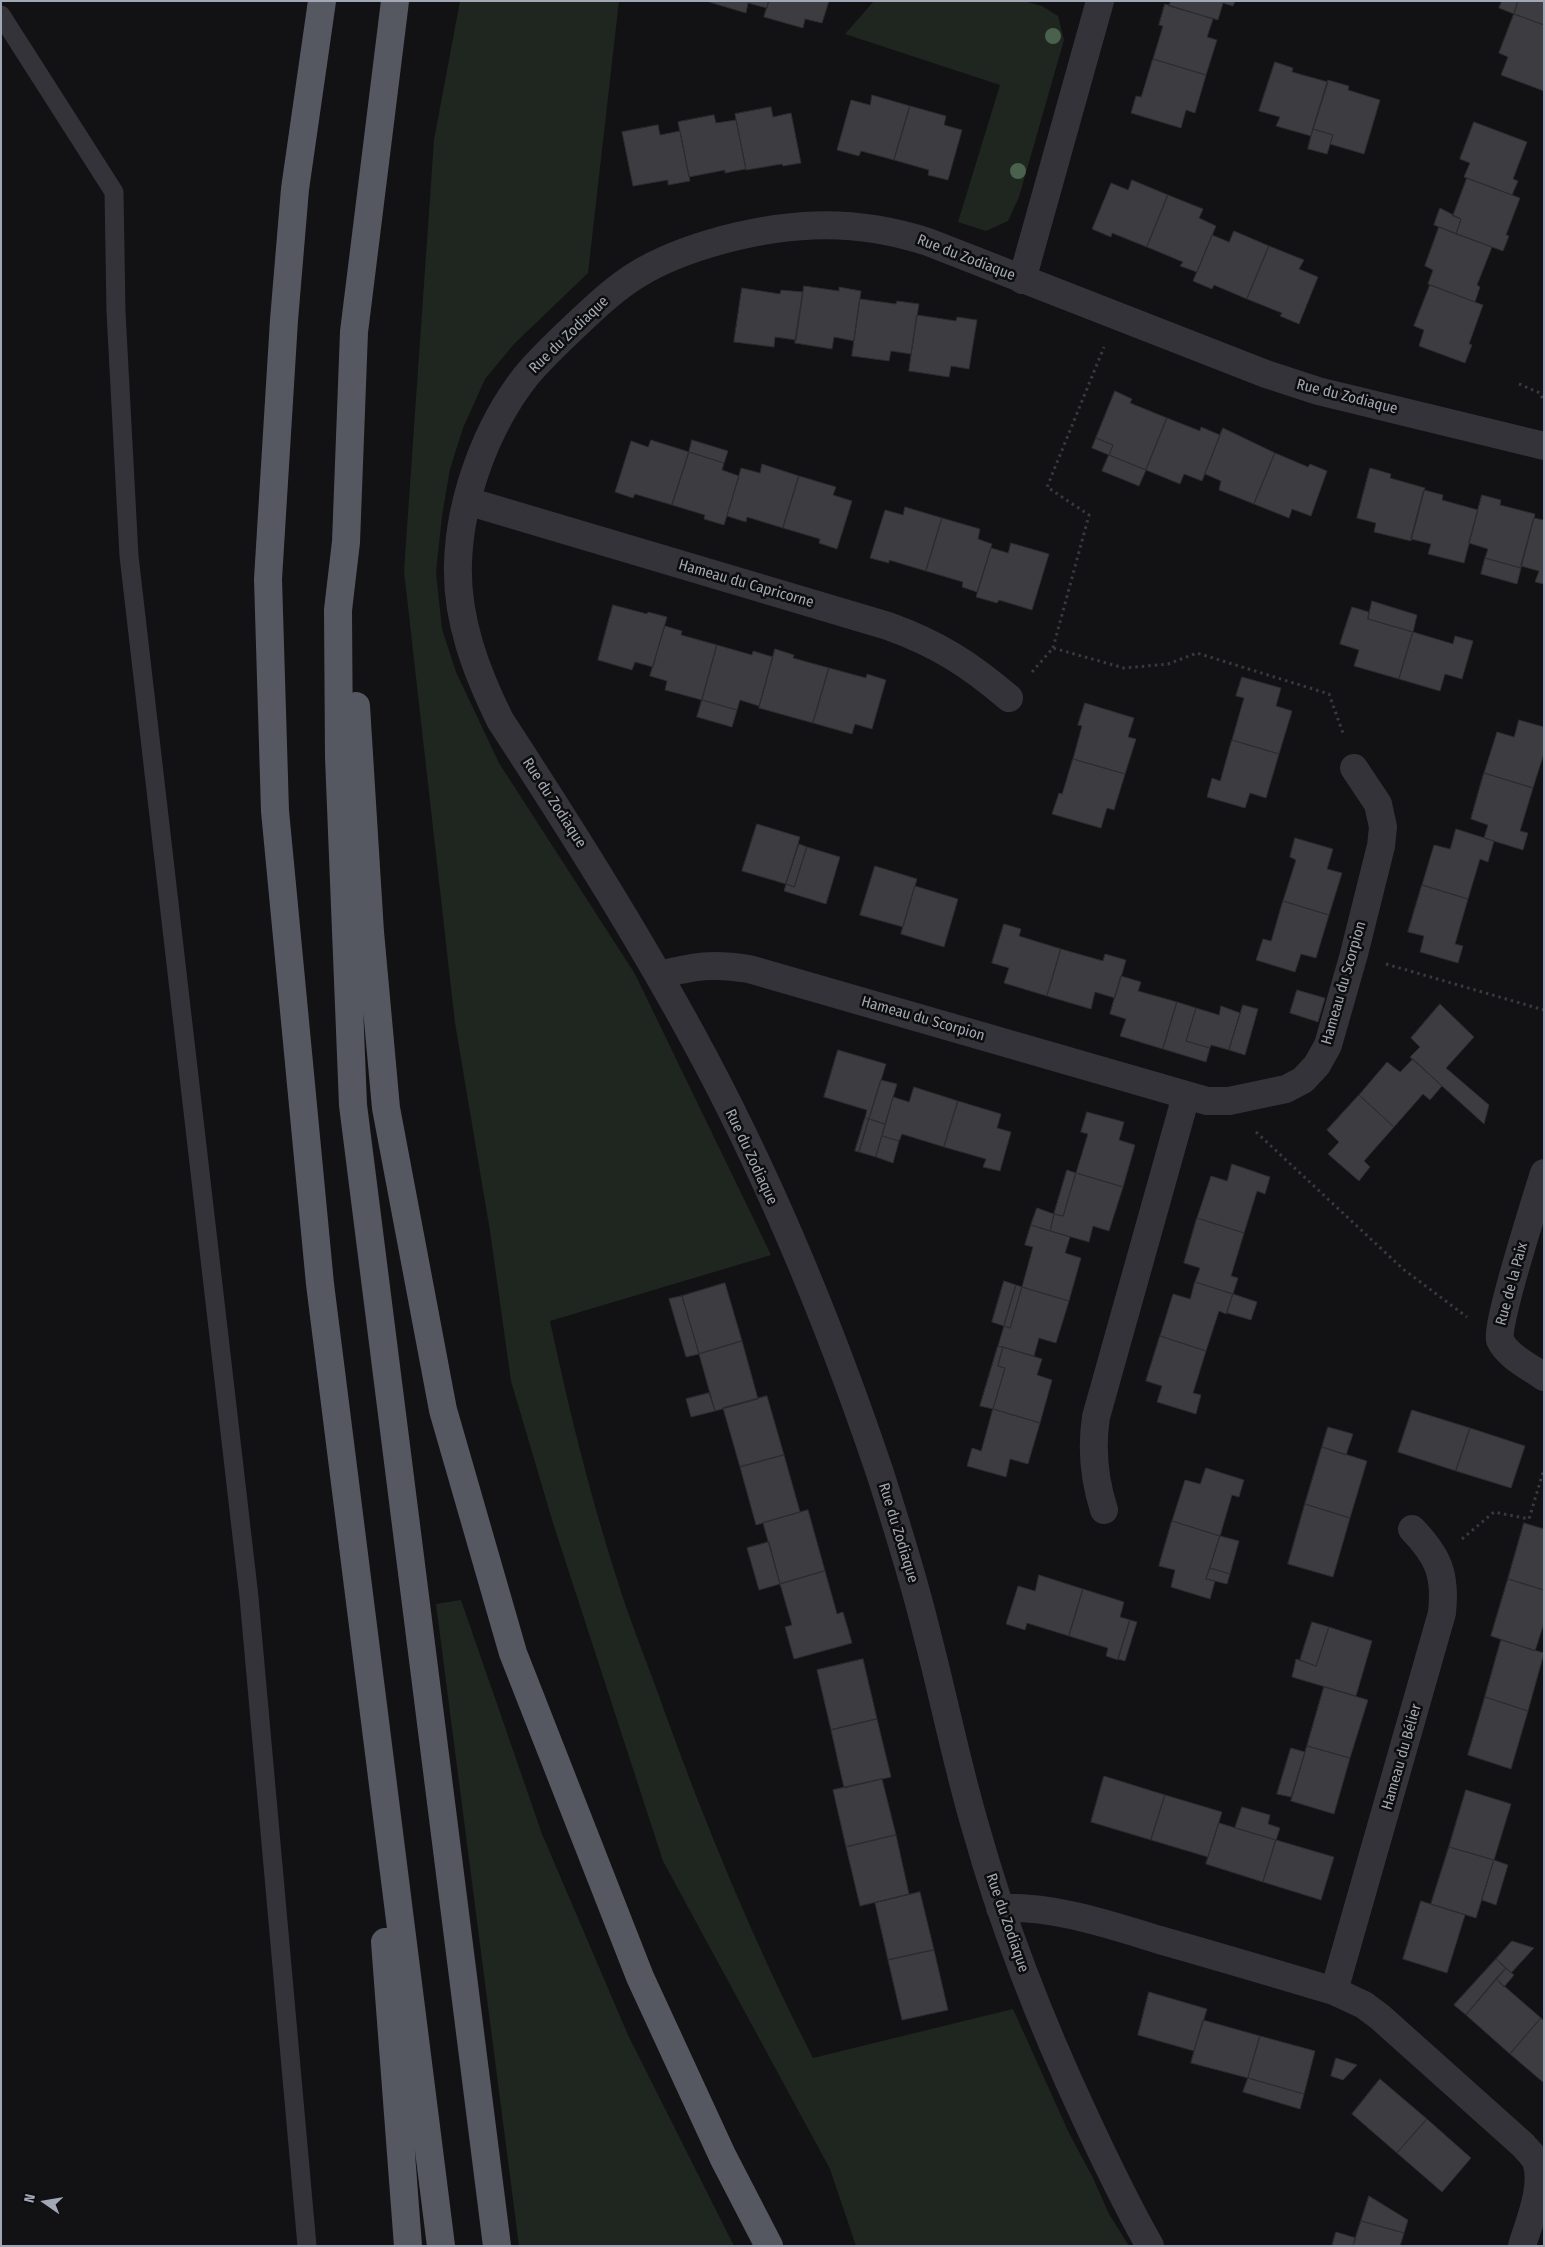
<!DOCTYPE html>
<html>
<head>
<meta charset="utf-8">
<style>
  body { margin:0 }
  #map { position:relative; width:1545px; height:2247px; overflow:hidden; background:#121214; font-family:"Fira Sans Condensed",sans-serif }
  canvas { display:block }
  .frame { position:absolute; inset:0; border:2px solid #a2a7b5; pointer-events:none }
  .north { position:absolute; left:20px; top:2177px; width:50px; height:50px; -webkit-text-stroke:4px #0d0d0e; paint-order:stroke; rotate:283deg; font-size:14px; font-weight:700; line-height:20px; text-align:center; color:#a2a7b5 }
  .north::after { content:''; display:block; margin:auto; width:18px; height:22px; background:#a2a7b5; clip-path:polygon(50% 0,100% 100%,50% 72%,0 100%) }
</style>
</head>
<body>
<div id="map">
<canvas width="1545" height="2247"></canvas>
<div class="frame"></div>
<div class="north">N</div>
</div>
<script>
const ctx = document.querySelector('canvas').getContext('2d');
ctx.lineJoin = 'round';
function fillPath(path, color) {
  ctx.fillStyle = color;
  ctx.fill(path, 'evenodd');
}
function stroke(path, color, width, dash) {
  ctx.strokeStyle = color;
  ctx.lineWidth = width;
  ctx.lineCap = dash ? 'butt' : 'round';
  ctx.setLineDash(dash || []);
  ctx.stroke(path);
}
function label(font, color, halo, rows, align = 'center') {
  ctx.font = font + ' "Fira Sans Condensed",sans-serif';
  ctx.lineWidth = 5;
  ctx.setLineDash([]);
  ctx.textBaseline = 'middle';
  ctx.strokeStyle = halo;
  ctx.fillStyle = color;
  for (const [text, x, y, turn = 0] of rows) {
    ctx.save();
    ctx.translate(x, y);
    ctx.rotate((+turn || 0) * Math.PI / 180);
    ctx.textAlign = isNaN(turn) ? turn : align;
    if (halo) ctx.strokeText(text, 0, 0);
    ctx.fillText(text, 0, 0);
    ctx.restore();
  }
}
const green = new Path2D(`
  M460 1H619L588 273 514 344 485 379 463 428 450 469 442 516 436 572 442 629 456 672 499 763 635 974 771 1255 550 1321C568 1406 589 1491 615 1573 629 1619 648 1665 664 1710 707 1829 755 1945 813 2058L1013 2009 1069 2133 1093 2178 1109 2214 1129 2246H856L830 2169 663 1861 553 1523 511 1381 490 1231 455 1023 404 571 434 140Z
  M874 1H1024L1042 6 1058 16 1064 40 1019 197 1008 221 986 231 958 222 1000 85 845 34Z
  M461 1600 542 1834 628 2035 734 2246H519L436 1604Z`);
const building = new Path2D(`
  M769 1 767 8 748 3 746 13 709 2Z
  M769 1H829L822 23 805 19 803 28 764 17Z
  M1171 1H1235L1233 6 1223 3 1218 20 1169 6Z
  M1502 1H1518L1514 14 1499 8Z
  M1518 1H1544V25L1514 14Z
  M1165 4 1213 19 1207 37 1217 40 1206 75 1153 59 1163 26 1159 25Z
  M1514 14 1544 25V91L1501 75 1508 57 1499 53Z
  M1153 59 1206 75 1195 113 1186 110 1181 128 1131 113 1136 96 1141 97Z
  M1275 62 1293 68 1292 72 1328 82 1311 136 1276 126 1280 117 1259 111Z
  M1328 80 1349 86 1348 90 1380 100 1364 154 1330 144 1333 135 1313 129Z
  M872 95 910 106 894 160 861 151 859 156 837 150 851 100 870 105Z
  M910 106 946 116 944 125 962 130 948 180 928 175 929 170 894 160Z
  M771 107 773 117 791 113 801 163 783 166 782 164 746 170 735 114Z
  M714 115 716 123 736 120 746 169 725 173V170L689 177 678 122Z
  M1474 122 1527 142 1513 179 1518 181 1512 195 1464 177 1470 163 1460 159Z
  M658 125 660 135 680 131 690 181 668 185V180L633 186 622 132Z
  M1313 129 1333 135 1327 154 1308 149Z
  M1467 178 1520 198 1506 235 1509 236 1503 251 1456 234 1461 219 1453 216Z
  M1132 180 1168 195 1147 247 1112 233 1111 237 1092 229 1111 183 1128 190Z
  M1168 195 1203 209 1199 218 1216 226 1197 272 1180 266 1183 262 1147 247Z
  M1440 208 1461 219 1456 234 1434 225Z
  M1439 227 1492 247 1477 285 1480 287 1475 302 1428 284 1433 270 1425 266Z
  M1234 231 1269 246 1247 299 1214 285 1212 289 1193 281 1212 235 1229 242Z
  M1269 246 1304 260 1299 269 1318 277 1299 324 1280 316 1282 313 1247 299Z
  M1430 285 1483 305 1469 344 1472 345 1465 363 1419 346 1424 330 1414 326Z
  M804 286 839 291V287L861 291 854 341 834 337 832 349 795 343Z
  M742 288 780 294 781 290 803 292 796 340 775 337 774 347 734 342Z
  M860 299 896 304 897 301 919 304 911 354 891 351 889 361 852 356Z
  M917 315 956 321 957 317 977 320 969 369 951 366 949 377 909 371Z
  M1115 391 1132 399 1130 403 1167 418 1146 470 1109 455 1113 445 1096 438Z
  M1167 418 1200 431 1201 427 1220 435 1202 481 1184 474 1180 484 1146 470Z
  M1223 428 1275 453 1254 504 1219 490 1221 481 1205 474Z
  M1096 438 1113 445 1109 455 1092 448Z
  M651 440 689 452 672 505 635 494 633 498 615 492 631 441 648 447Z
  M692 440 728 451 724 463 689 452Z
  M689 452 724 463 722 470 739 476 724 525 704 519 705 515 672 505Z
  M1275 453 1308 467 1310 464 1327 471 1311 516 1292 509 1289 518 1254 504Z
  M1109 455 1146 470 1139 486 1102 471Z
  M762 464 799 476 783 528 747 517 746 522 727 516 741 468 760 473Z
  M1370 468 1391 474 1390 478 1425 488 1411 541 1374 532 1376 523 1357 518Z
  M799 476 836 487 833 495 852 501 837 549 819 543 820 539 783 528Z
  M1424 490 1443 495 1442 500 1478 510 1464 563 1428 554 1431 544 1411 539Z
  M1482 495 1501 500 1500 505 1535 514 1521 568 1485 558 1488 549 1469 543Z
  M905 507 942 518 926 571 889 560V563L870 558 885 510 903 515Z
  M942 518 980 529 978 539 992 544 977 592 962 587 963 582 926 571Z
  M1534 518 1544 520V584L1535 582 1539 571 1521 566Z
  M1011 543 1049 554 1032 610 999 600 997 603 976 597 991 548 1008 553Z
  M1485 558 1521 568 1517 584 1481 574Z
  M1372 601 1417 615 1413 632 1368 619Z
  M613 605 647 614 648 612 667 617 653 667 635 662 632 670 598 660Z
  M1352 607 1369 612 1368 619 1413 632 1399 679 1354 666 1359 650 1340 644Z
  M665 626 682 631 681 635 717 645 702 700 665 690 667 681 650 676Z
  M1413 632 1453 644 1455 636 1473 641 1462 679 1445 674 1440 691 1399 679Z
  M717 645 752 655 753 651 773 657 759 706 740 700 737 710 702 700Z
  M775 649 794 655 793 658 829 668 813 723 759 708Z
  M829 668 866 678 867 674 886 680 872 729 855 724 852 734 813 723Z
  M1242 677 1281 688 1276 706 1292 711 1279 754 1232 740 1244 698 1236 696Z
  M702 700 737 710 732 727 697 717Z
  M1085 703 1134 718 1128 737 1136 739 1125 774 1073 759 1082 726 1078 725Z
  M1519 720 1544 727V753L1533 788 1484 773 1497 732 1514 737Z
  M1232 740 1279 754 1266 798 1250 793 1245 808 1207 797 1212 778 1220 781Z
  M1073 759 1125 774 1114 810 1107 808 1101 828 1052 814 1059 793 1062 794Z
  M1484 773 1533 788 1520 831 1528 833 1523 850 1484 838 1488 825 1471 819Z
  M757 824 800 837 786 884 742 871Z
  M1456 829 1494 841 1488 862 1480 859 1468 899 1422 885 1434 845 1450 849Z
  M1295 838 1333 849 1327 869 1342 873 1329 915 1283 901 1296 860 1290 857Z
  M799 844 807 847 794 887 786 884Z
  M807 847 840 857 826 904 784 891 786 884 794 887Z
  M875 866 917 879 903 927 860 915Z
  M1422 885 1468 899 1455 944 1463 946 1458 963 1420 952 1424 936 1408 932Z
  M915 886 958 899 944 947 901 934Z
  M1283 901 1329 915 1316 958 1301 954 1295 972 1256 960 1263 939 1271 941Z
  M1004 924 1021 929 1019 936 1061 949 1047 996 1004 983 1009 968 992 963Z
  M1061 949 1103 961 1105 954 1126 960 1115 998 1095 992 1091 1009 1047 996Z
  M1121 976 1141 982 1138 991 1177 1002 1163 1049 1120 1036 1126 1019 1110 1014Z
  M1297 990 1325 998 1318 1022 1290 1013Z
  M1177 1002 1196 1008 1186 1041 1210 1048 1206 1062 1163 1049Z
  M1440 1004 1474 1037 1446 1068 1489 1105 1484 1124 1410 1057 1420 1047 1411 1038Z
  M1243 1005 1258 1009 1245 1055 1229 1050Z
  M1221 1006 1240 1013 1229 1050 1211 1045 1210 1048 1186 1041 1196 1008 1219 1015Z
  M838 1050 886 1064 869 1119 865 1118 867 1110 824 1097Z
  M1413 1059 1442 1086 1430 1100 1423 1094 1394 1127 1359 1095 1387 1062 1400 1072Z
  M881 1080 897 1084 885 1124 869 1119Z
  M914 1087 958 1101 944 1147 902 1134 899 1141 882 1136 893 1097 909 1102Z
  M1359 1095 1394 1127 1364 1161 1370 1167 1359 1181 1328 1154 1339 1142 1327 1130Z
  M958 1101 1001 1114 997 1128 1011 1132 1000 1171 983 1167 986 1159 944 1147Z
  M1087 1112 1124 1122 1119 1140 1135 1145 1123 1187 1076 1173 1088 1134 1081 1132Z
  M865 1118 869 1119 859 1152 855 1151Z
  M869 1119 885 1124 876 1157 859 1152Z
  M882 1136 899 1141 893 1163 876 1157Z
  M1232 1164 1270 1177 1265 1194 1257 1191 1244 1233 1197 1218 1211 1176 1227 1181Z
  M1067 1170 1076 1173 1063 1216 1054 1214Z
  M1076 1173 1123 1187 1109 1231 1093 1226 1089 1242 1050 1231 1054 1214 1063 1216Z
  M1037 1208 1054 1214 1050 1231 1031 1225Z
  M1197 1218 1244 1233 1231 1276 1238 1278 1233 1294 1195 1282 1200 1268 1184 1263Z
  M1031 1225 1070 1237 1065 1253 1081 1258 1069 1301 1022 1287 1033 1247 1025 1245Z
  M1004 1281 1016 1285 1004 1326 992 1322Z
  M1195 1282 1233 1294 1226 1314 1219 1311 1206 1351 1160 1336 1173 1294 1190 1299Z
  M725 1283 742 1341 699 1354 682 1296Z
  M1016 1285 1022 1287 1010 1328 1004 1326Z
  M1022 1287 1069 1301 1056 1343 1039 1338 1034 1356 998 1346 1004 1326 1010 1328Z
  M1233 1294 1257 1302 1251 1320 1227 1313Z
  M682 1296 699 1354 686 1357 669 1299Z
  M1160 1336 1206 1351 1193 1393 1201 1395 1196 1414 1157 1402 1162 1386 1146 1381Z
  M742 1341 758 1399 715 1411 699 1354Z
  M998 1346 1003 1347 998 1366 1005 1368 993 1409 980 1406Z
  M1003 1347 1042 1359 1037 1375 1052 1380 1040 1423 993 1409 1005 1368 998 1366Z
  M709 1393 715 1411 691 1417 686 1399Z
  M767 1396 784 1455 740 1467 723 1408Z
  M993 1409 1040 1423 1028 1464 1010 1459 1006 1477 967 1466 972 1448 981 1451Z
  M1412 1410 1470 1428 1456 1471 1398 1452Z
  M1328 1427 1353 1434 1346 1455 1322 1447Z
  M1470 1428 1525 1446 1511 1488 1456 1471Z
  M1322 1447 1367 1461 1350 1518 1305 1504Z
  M784 1455 800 1512 756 1525 740 1467Z
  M1206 1468 1244 1480 1239 1497 1232 1495 1220 1536 1172 1521 1185 1480 1200 1484Z
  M1305 1504 1350 1518 1333 1577 1288 1564Z
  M808 1510 825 1571 780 1584 763 1523Z
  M1172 1521 1220 1536 1206 1579 1215 1581 1210 1599 1171 1587 1175 1570 1159 1566Z
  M1524 1523 1544 1529V1590L1508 1579Z
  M1220 1536 1239 1541 1230 1574 1210 1568Z
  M769 1542 780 1584 759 1590 747 1548Z
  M1210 1568 1230 1574 1227 1584 1206 1579Z
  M825 1571 837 1614 843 1612 852 1643 794 1659 785 1627 792 1625 780 1584Z
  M1039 1575 1083 1589 1069 1636 1027 1623 1025 1630 1006 1624 1018 1586 1035 1591Z
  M1508 1579 1544 1590V1623L1535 1651 1491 1636Z
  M1083 1589 1124 1602 1120 1617 1130 1620 1118 1660 1106 1656 1108 1648 1069 1636Z
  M1130 1620 1137 1622 1125 1661 1118 1659Z
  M1312 1622 1329 1627 1316 1666 1300 1660Z
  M1329 1627 1372 1641 1356 1696 1292 1677 1296 1659 1316 1666Z
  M1501 1640 1544 1653 1528 1711 1485 1697Z
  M863 1659 877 1719 831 1730 817 1670Z
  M1324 1687 1368 1700 1350 1758 1307 1746Z
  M1485 1697 1528 1711 1511 1769 1468 1755Z
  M877 1719 891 1777 844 1788 831 1730Z
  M1307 1746 1350 1758 1334 1814 1291 1801Z
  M1291 1748 1305 1752 1291 1797 1277 1794Z
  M1104 1776 1165 1795 1151 1840 1091 1822Z
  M882 1779 896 1835 846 1847 833 1790Z
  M1466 1790 1511 1804 1494 1860 1449 1847Z
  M1165 1795 1222 1812 1208 1857 1151 1840Z
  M1242 1807 1270 1815 1268 1824 1280 1828 1276 1840 1235 1828Z
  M1219 1823 1276 1840 1263 1882 1206 1864Z
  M896 1835 909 1894 860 1906 846 1847Z
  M1276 1840 1334 1857 1321 1900 1263 1882Z
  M1449 1847 1494 1860 1476 1918 1431 1904Z
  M1494 1860 1508 1865 1496 1905 1482 1900Z
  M920 1892 934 1950 888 1960 875 1903Z
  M1421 1901 1465 1915 1447 1973 1403 1959Z
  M1512 1941 1534 1948 1511 1973 1496 1959Z
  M934 1950 948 2010 902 2020 888 1960Z
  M1496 1959 1506 1968 1466 2015 1454 2005Z
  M1506 1968 1514 1975 1504 1987 1496 1979Z
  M1496 1979 1541 2018 1510 2054 1466 2015Z
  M1149 1992 1207 2009 1194 2051 1138 2035Z
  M1541 2018 1544 2021V2083L1510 2054Z
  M1203 2020 1260 2036 1248 2078 1191 2063Z
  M1260 2036 1315 2051 1304 2094 1248 2078Z
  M1336 2058 1357 2065 1343 2080 1331 2076Z
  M1248 2078 1304 2094 1300 2109 1243 2092Z
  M1380 2079 1427 2119 1397 2153 1352 2114Z
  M1427 2119 1471 2158 1442 2192 1397 2153Z
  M1369 2196 1408 2220 1404 2233 1361 2221Z
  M1361 2221 1404 2233 1400 2246H1353Z
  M1336 2232 1356 2238 1353 2246H1332Z`);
const path = new Path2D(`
  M1519 384 1540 393 1544 401
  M1053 648 1089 515 1047 487 1104 347
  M1032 672 1053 648 1124 668 1168 664 1197 653 1329 694 1344 736
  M1386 964 1544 1010
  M1256 1132 1403 1269 1467 1317
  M1462 1539 1494 1512 1529 1519 1544 1469`);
const service = new Path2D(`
  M1 15 114 192 116 312 129 556 249 1597 307 2246`);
const minor = new Path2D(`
  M1022 280 1100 1
  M467 501 888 626C938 644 969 664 1009 698
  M659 975C695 966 712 963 749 969L1207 1101H1229L1286 1089 1303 1080 1317 1065 1328 1045 1354 954 1381 846 1383 827 1378 804 1354 768
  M1544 1173C1537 1196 1495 1327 1500 1340 1507 1356 1530 1367 1544 1377
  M1104 1510C1094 1479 1091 1450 1096 1417L1186 1096
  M1000 1908C1056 1906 1110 1925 1163 1941 1220 1957 1277 1974 1334 1991L1364 2005 1380 2017 1523 2145C1527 2150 1533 2155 1536 2161 1545 2186 1529 2222 1522 2246
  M1334 1991 1442 1613C1446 1575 1439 1557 1412 1529
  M1150 2246C1126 2204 1106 2162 1086 2119 1042 2025 1004 1929 976 1829 957 1765 944 1699 927 1634 914 1580 897 1526 880 1473 830 1325 767 1172 692 1035 633 927 567 823 500 720 476 671 456 619 458 563 460 499 486 427 526 376 541 358 558 342 575 326 595 307 615 288 638 274 664 258 693 248 722 240 794 221 857 219 928 242L1266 374 1318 391 1544 446`);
const trunk = new Path2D(`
  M322 1 295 189 284 320 268 579 275 811 320 1284 441 2246
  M395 1 354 332 346 542 338 610 339 757 353 1105 497 2246
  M356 706 370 932 386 1108 443 1410 513 1653 640 1977 723 2157 769 2246
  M385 1942 408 2246`);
const trees = [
  [1053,36],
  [1018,171]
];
const streetNames = [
  ["Rue du Zodiaque",966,258,21],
  ["Rue du Zodiaque",569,335,-44],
  ["Rue du Zodiaque",1347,397,14],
  ["Hameau du Capricorne",746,584,16],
  ["Rue du Zodiaque",554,803,57],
  ["Hameau du Scorpion",1344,983,-74],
  ["Hameau du Scorpion",923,1019,16],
  ["Rue du Zodiaque",751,1157,65],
  ["Rue de la Paix",1512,1284,-75],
  ["Rue du Zodiaque",898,1533,73],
  ["Hameau du Bélier",1402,1757,-74],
  ["Rue du Zodiaque",1007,1923,71]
];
fillPath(green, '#1e261f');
fillPath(building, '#3c3c41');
stroke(building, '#2c2c30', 1);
stroke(path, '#383a40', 3, [2.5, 4]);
stroke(service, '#333339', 19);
stroke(minor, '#333339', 28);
stroke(trunk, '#565861', 28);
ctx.fillStyle = '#4a614e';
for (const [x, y] of trees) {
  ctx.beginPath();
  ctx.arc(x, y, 8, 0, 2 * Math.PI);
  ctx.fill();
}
label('15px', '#a2a7b5', '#0d0d0e', streetNames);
</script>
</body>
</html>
